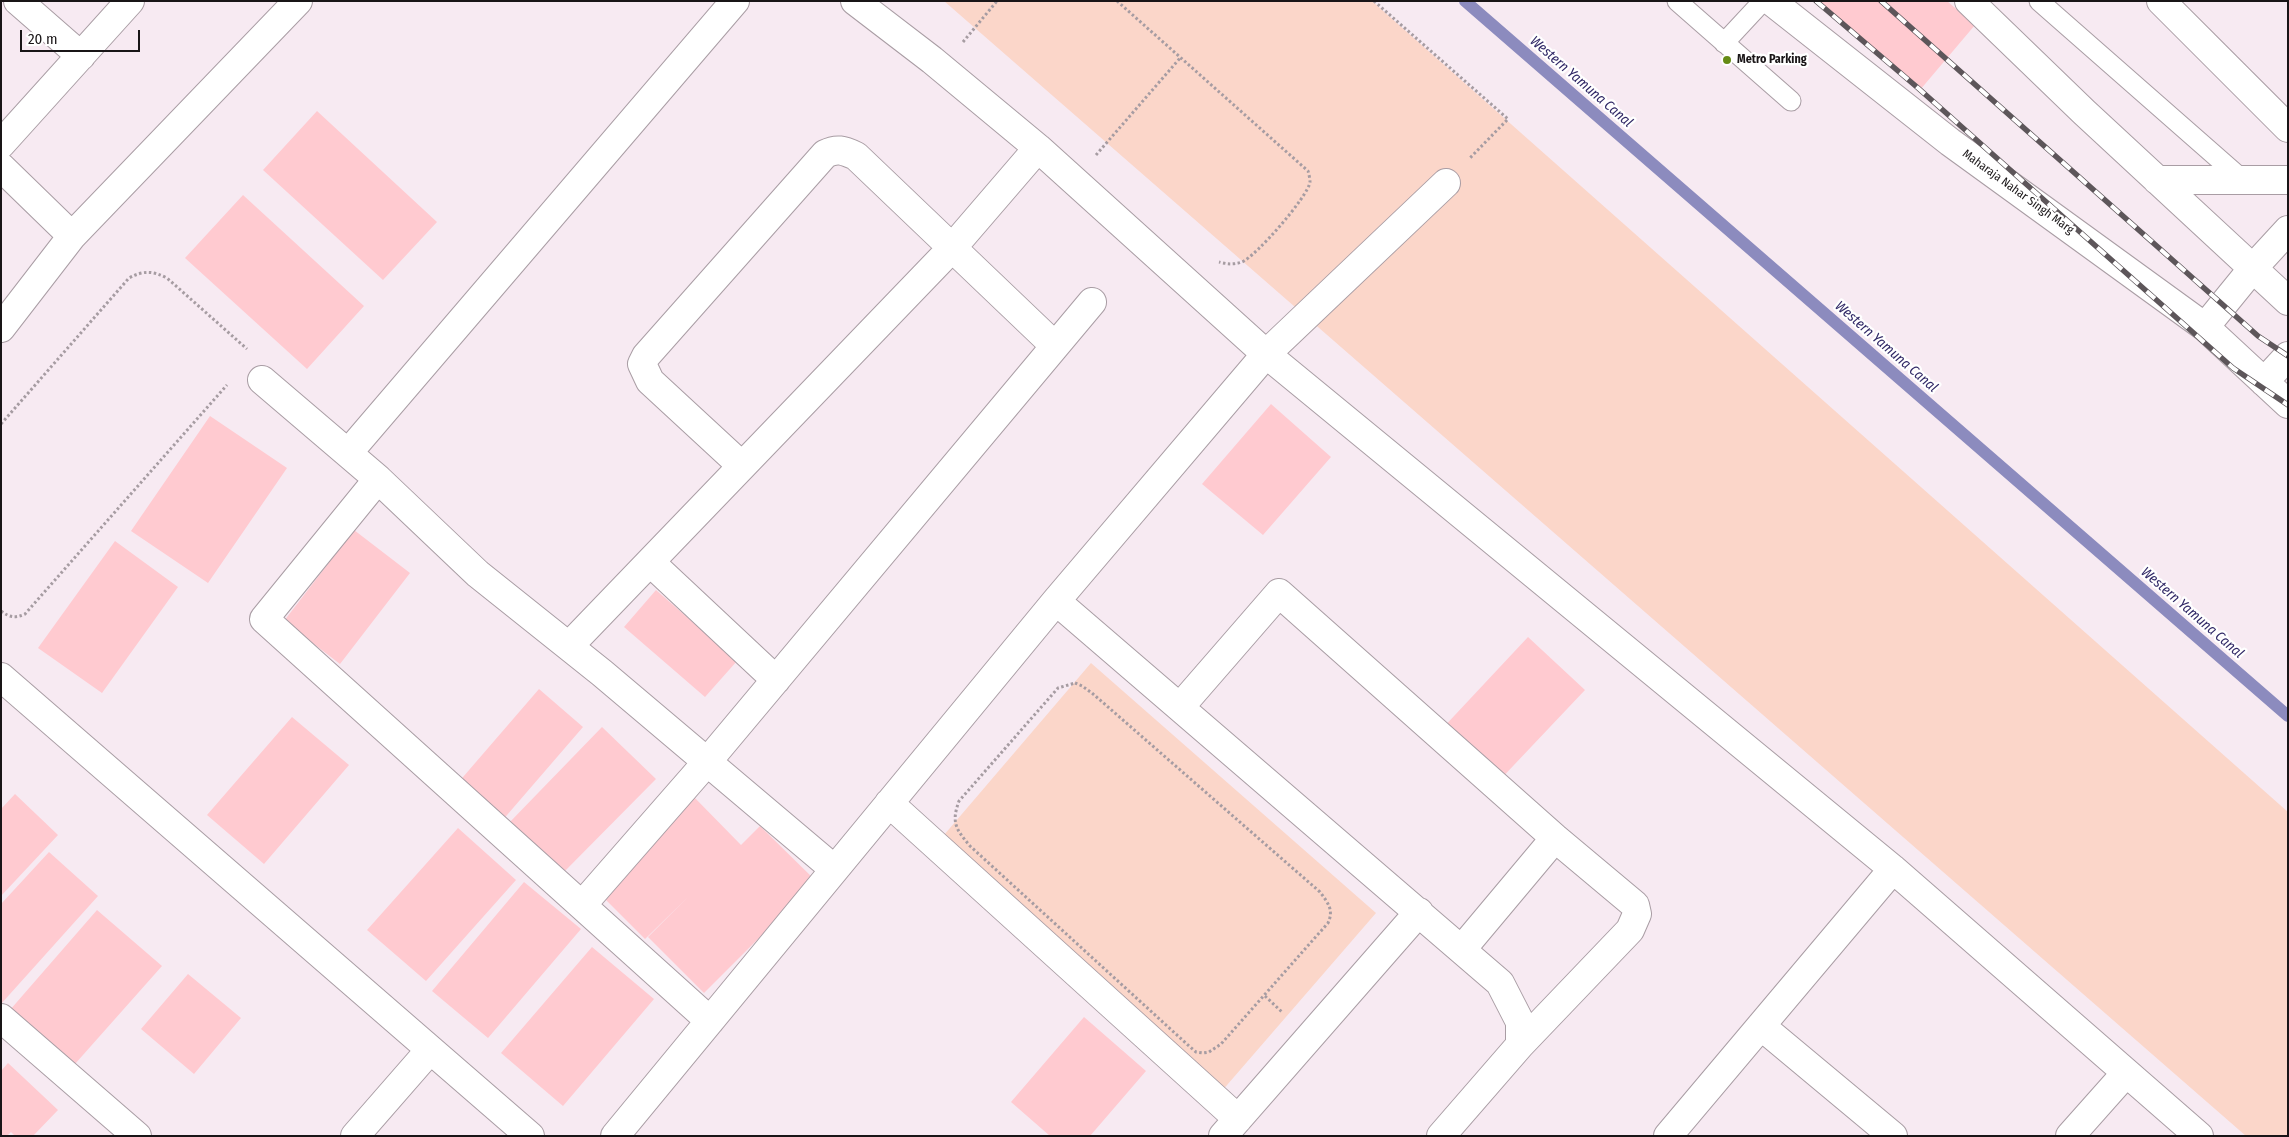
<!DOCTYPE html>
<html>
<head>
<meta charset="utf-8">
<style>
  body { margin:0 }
  #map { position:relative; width:2289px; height:1137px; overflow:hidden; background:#f7eaf2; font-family:"Fira Sans Condensed",sans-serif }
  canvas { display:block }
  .frame { position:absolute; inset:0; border:2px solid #191517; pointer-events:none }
  .scale { position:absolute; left:20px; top:30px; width:120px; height:22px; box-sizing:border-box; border:2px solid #191517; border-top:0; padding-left:6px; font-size:15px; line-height:18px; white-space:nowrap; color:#191517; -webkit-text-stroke:4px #fff; paint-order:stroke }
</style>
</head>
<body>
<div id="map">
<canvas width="2289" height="1137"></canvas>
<div class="frame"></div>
<div class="scale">20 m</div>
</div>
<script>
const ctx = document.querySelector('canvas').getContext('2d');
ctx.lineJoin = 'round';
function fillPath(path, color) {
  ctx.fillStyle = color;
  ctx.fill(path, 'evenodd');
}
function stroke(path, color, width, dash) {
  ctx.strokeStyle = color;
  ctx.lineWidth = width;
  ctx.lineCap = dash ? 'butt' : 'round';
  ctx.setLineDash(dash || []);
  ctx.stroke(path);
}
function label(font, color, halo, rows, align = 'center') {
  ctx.font = font + ' "Fira Sans Condensed",sans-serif';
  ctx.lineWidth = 4.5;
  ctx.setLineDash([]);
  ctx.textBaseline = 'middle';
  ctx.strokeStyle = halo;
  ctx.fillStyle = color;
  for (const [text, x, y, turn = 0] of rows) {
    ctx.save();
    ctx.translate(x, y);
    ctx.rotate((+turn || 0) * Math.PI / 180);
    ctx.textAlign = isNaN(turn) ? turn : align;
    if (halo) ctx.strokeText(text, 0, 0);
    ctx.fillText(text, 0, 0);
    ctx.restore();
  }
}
const green = new Path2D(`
  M944 1H1372L2288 812V1136H2246Z
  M1091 663 1376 913 1221 1092 938 842Z`);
const stream = new Path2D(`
  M1465 1 2288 716`);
const building = new Path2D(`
  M1817 1H1947L1975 25 1920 90Z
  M317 111 437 222 383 280 263 170Z
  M243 195 364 306 307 369 185 258Z
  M1271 404 1331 457 1263 535 1202 484Z
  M210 416 287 468 208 583 131 531Z
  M354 530 410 573 340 664 284 621Z
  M115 541 178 587 102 693 38 648Z
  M656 590 737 661 705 697 624 627Z
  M1528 637 1585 690 1496 784 1440 731Z
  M539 689 583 727 501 822 457 784Z
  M292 717 349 765 264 864 207 815Z
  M602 727 656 779 560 876 507 825Z
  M15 794 58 835 1 896V809Z
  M693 796 741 845 760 826 816 881 704 993 648 937 688 897 645 939 597 891Z
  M458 828 516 880 426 981 367 930Z
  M49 852 98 896 1 1004V904Z
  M524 882 581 929 488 1038 432 991Z
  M97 910 162 966 67 1073 3 1018Z
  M592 947 654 999 563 1106 501 1053Z
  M188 974 241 1018 194 1074 141 1029Z
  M1084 1017 1146 1071 1090 1136H1050L1011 1102Z
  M8 1063 58 1110 33 1136H15L11 1132 7 1136H1V1071Z`);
const path = new Path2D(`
  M1117 1 1308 171C1309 174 1310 179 1310 182 1308 197 1255 257 1242 262 1233 265 1227 264 1219 262
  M1374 1 1508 119 1469 159
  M963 42 997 1
  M1096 155 1181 57
  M1 424 129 278C144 270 153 271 167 278L247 349
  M1 611C10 618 16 618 25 614L227 385
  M1075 683 1082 686 1092 693 1320 892C1328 903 1334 910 1328 923L1221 1044 1209 1052 1203 1053 1196 1052 1189 1046 970 846C956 829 951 823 959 801L1058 688Z
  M1265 996 1283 1013`);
const service = new Path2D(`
  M1677 1 1791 101
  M2039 1 2244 181
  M1724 43 1763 1`);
const minor = new Path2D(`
  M18 1 81 56
  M855 1 932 60 1038 148 1266 354 1893 869 2199 1136
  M2161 1 2288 128
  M1 144 130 1
  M1 167 72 236
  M1 328 72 236 298 1
  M262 380 378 479 478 574 602 673 834 869
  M348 453 735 1
  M742 466 650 381 642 364 646 356 825 154C837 148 843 150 856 156L1055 346
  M378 479 264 619 710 1021
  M650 562 776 680
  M1056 601 1500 983 1520 1022V1045L1441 1136
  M569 646 952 248 1038 148
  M1 677 530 1136
  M1180 707 1279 593 1555 838 1635 905 1637 914 1630 930 1520 1045
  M889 803 1238 1119
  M582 905 707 762 1092 302
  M1462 949 1555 838
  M1 1018 137 1136
  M1761 1026 1893 1136
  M355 1136 430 1050
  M615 1136 1056 601 1266 354 1446 183
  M1223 1136 1419 912
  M1668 1136 1893 869
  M2070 1136 2126 1073`);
const secondary = new Path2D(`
  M1771 1 1950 142 2205 327 2288 404
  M1969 1 2084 112 2288 301
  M2157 180H2288
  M2205 327 2253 268 2288 230
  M2264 382 2288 356`);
const rail = new Path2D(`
  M1816 1 1918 88 2233 368 2288 405
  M1881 1 2258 336 2288 356`);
const markers = [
  [1727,60,5,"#658b15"]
];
const poiNames = [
  ["Metro Parking",1737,60]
];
const streetNames = [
  ["Maharaja Nahar Singh Marg",2018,192,36]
];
const waterNames = [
  ["Western Yamuna Canal",1581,82,41],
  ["Western Yamuna Canal",1886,347,41],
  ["Western Yamuna Canal",2192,613,41]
];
fillPath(green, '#fbd6c9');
stroke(stream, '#8c8bbe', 12);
fillPath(building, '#ffcad0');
stroke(service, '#a99da4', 21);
stroke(minor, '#a99da4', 30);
stroke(secondary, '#a99da4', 30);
stroke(path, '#a69ca2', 3, [2.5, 2.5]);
stroke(service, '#fff', 19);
stroke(minor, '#fff', 28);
stroke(secondary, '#fff', 28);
stroke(rail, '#5d565a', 5.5);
stroke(rail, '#fff', 4, [11]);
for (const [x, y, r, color] of markers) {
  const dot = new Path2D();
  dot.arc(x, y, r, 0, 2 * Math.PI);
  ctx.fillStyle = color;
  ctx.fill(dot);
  stroke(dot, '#fff', 2);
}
label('bold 12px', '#191517', '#fff', poiNames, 'left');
label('12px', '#191517', '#fff', streetNames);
label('italic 14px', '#302866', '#fff', waterNames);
</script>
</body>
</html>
